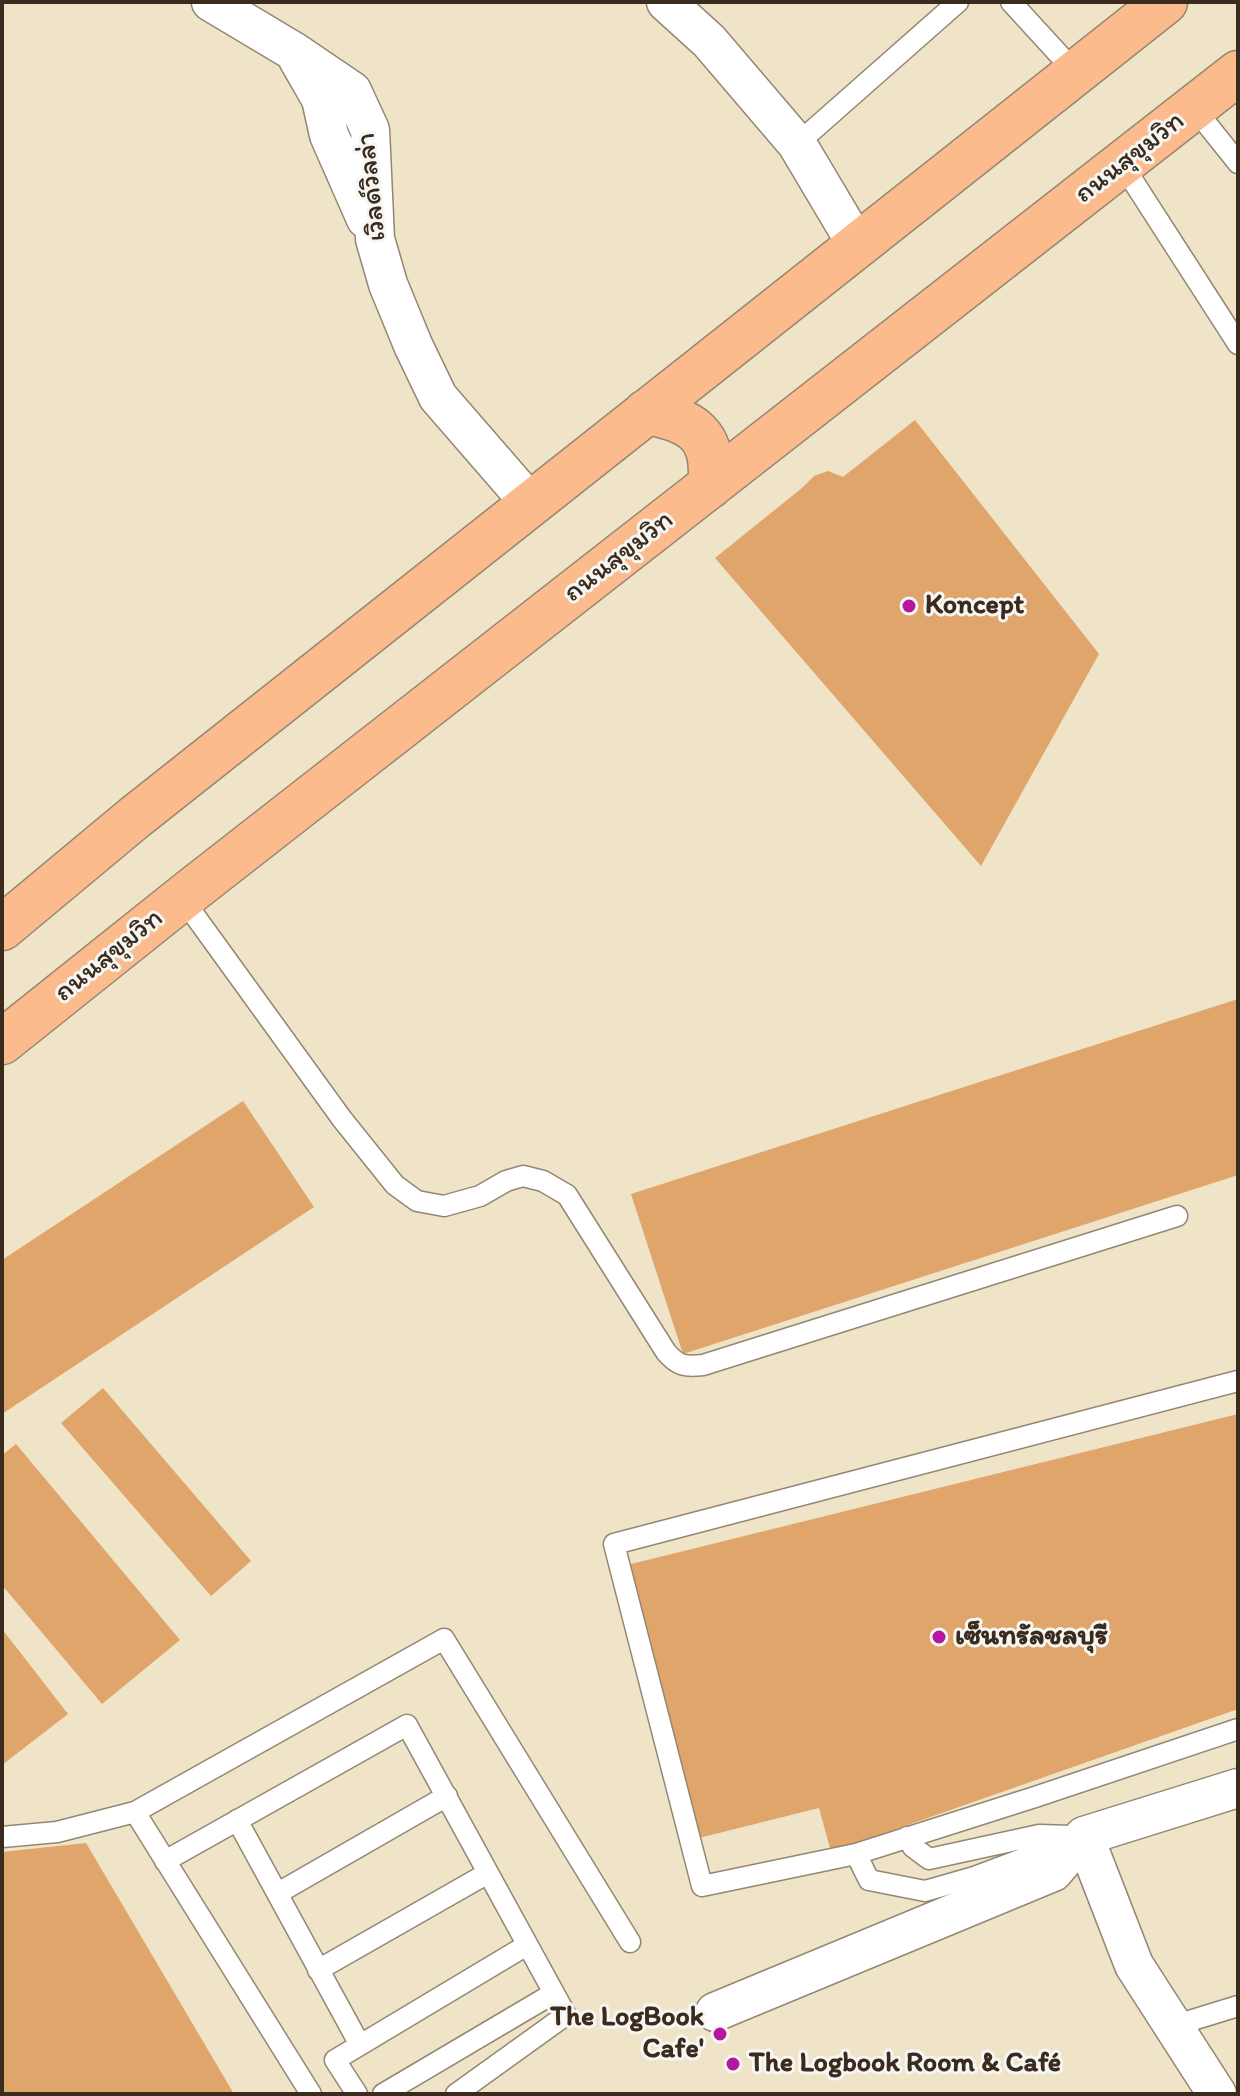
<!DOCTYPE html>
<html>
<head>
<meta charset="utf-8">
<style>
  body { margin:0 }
  #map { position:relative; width:1240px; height:2096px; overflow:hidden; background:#efe3c8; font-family:Itim,sans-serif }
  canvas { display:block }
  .frame { position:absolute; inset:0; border:4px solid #3b2a1e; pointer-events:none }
</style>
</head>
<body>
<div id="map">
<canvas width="1240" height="2096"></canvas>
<div class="frame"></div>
</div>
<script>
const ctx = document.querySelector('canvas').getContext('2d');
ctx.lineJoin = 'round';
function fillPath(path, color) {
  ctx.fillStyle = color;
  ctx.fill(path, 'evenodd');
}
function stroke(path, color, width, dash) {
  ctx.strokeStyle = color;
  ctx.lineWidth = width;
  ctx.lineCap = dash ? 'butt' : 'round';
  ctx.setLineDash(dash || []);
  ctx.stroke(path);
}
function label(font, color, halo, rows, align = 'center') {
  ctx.font = font + ' Itim,"Playpen Sans Thai",sans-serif';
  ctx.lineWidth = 6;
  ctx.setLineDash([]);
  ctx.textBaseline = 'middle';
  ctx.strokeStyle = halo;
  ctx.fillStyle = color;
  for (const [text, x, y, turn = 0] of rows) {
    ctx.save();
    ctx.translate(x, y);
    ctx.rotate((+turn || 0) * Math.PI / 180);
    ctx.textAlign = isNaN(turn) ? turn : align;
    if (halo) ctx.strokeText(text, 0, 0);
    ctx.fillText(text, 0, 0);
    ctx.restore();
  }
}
const building = new Path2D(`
  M915 420 1099 654 981 866 715 558 802 488 814 476 828 471 843 477Z
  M1238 999V1175L683 1354 631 1194Z
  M243 1101 314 1207 2 1414V1260Z
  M103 1388 251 1561 211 1596 61 1423Z
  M1238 1414V1709L831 1852 819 1808 691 1840 623 1566Z
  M16 1444 180 1640 102 1704 2 1585V1455Z
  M2 1629 68 1714 2 1765Z
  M86 1843 234 2094H2V1852Z`);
const lane = new Path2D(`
  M1011 2 1076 73
  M1194 108 1238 163
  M797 144 958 2
  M1122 164 1238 344
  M182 898 342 1119 395 1185 417 1201 444 1206 480 1196 506 1181 523 1176 543 1181 567 1195 666 1352C678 1366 685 1367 703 1365L1177 1216
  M1238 1381 614 1544 702 1886 856 1854 1035 1797 1238 1729
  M135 1812 444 1639 630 1942
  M237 1820 360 2045
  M2 1837 57 1832 135 1812 311 2094
  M907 1837 913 1847 929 1859 1039 1835 1072 1836
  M856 1854 869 1880 925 1891 974 1877 1073 1840
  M165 1861 407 1725 566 2015 456 2094
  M278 1893 447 1796
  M318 1970 488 1873
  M1173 2026 1238 2006
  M357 2094 335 2060 527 1945
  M383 2094 554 1993`);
const street = new Path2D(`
  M211 2 293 51 352 91 370 130 375 239 388 284 413 345 438 397 530 503
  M666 2 709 41 797 144 857 245
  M298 59 321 99 329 135 366 219
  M1084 1836 1134 1965 1217 2094
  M715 2012 1053 1872 1084 1836 1238 1788`);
const primary = new Path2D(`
  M646 412C693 420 716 435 710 486
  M2 928 134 818 1165 2
  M2 1042 191 891 1238 73`);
const markers = [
  [909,606,8,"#b5179e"],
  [939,1637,8,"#b5179e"],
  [720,2034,8,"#b5179e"],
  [733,2064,8,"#b5179e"]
];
const streetNames = [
  ["ถนนสุขุมวิท",1130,158,-38],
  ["เวิลด์วิลล่า",372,187,-96],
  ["ถนนสุขุมวิท",619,557,-38],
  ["ถนนสุขุมวิท",109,956,-39]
];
const poiNames = [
  ["Koncept",925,606],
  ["เซ็นทรัลชลบุรี",955,1637],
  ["The LogBook",704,2018,"right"],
  ["Cafe'",704,2050,"right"],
  ["The Logbook Room & Café",749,2064]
];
fillPath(building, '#dfa56a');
stroke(lane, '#958673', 23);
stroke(street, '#958673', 41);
stroke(primary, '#958673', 47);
stroke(lane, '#fff', 20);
stroke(street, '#fff', 38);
stroke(primary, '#fbbb8c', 44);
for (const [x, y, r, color] of markers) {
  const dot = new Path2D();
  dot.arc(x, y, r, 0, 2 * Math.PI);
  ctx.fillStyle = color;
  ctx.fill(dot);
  stroke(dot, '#f6f6f2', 3);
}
label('28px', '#3b2a1e', '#f6f6f2', streetNames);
label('bold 28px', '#3b2a1e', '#f6f6f2', poiNames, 'left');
</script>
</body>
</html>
